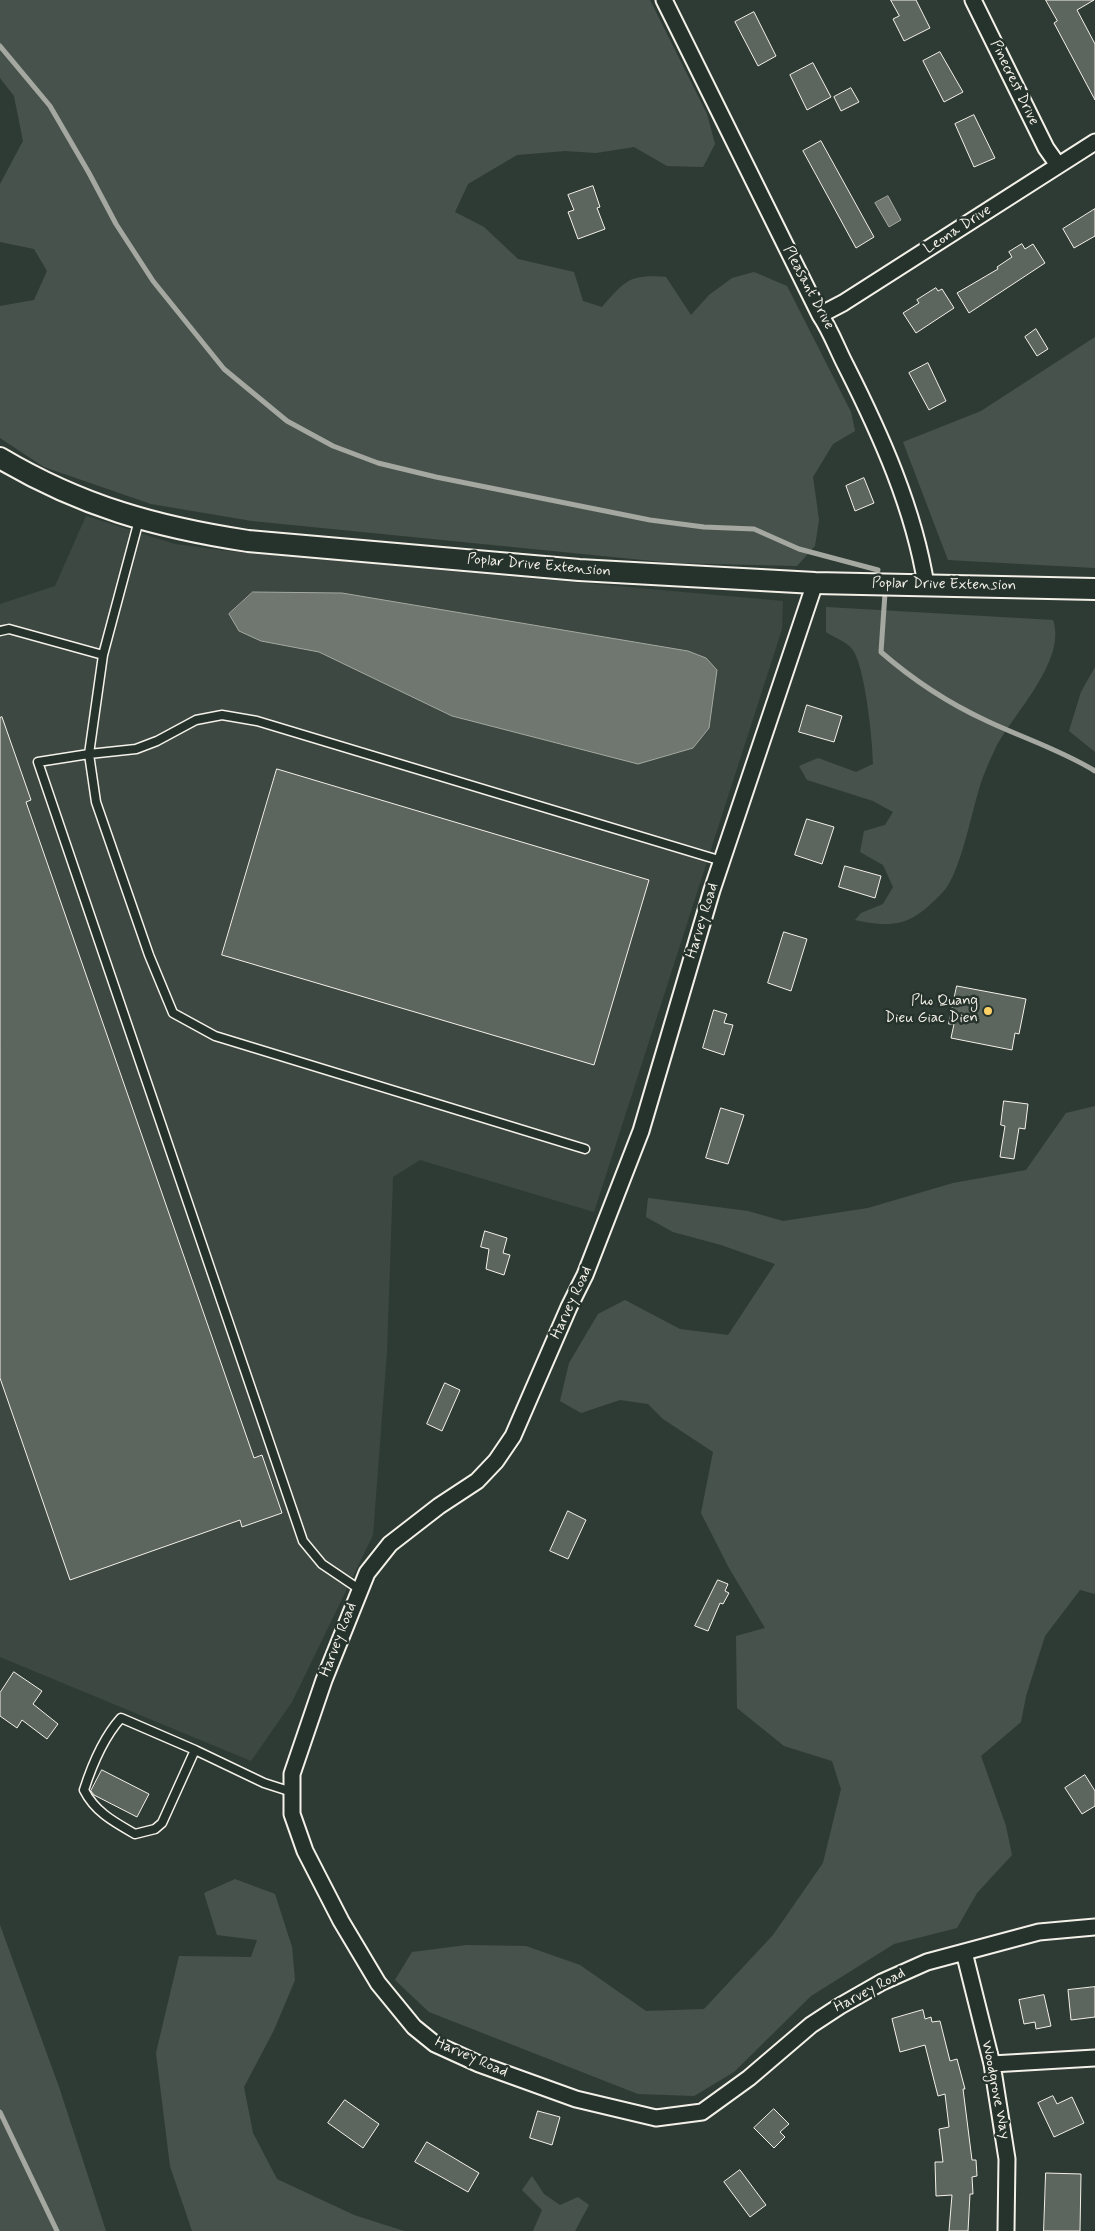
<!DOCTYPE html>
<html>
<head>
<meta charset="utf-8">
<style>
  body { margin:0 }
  canvas { display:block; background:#2e3b34 }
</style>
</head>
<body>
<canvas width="1095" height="2231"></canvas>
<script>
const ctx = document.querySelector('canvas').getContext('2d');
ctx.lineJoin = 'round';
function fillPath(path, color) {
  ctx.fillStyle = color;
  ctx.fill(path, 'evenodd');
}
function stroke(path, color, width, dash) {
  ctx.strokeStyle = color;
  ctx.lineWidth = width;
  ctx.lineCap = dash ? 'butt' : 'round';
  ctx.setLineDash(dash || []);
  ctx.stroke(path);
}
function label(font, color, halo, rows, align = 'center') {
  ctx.font = font + ' Mynerve,sans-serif';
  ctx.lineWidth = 5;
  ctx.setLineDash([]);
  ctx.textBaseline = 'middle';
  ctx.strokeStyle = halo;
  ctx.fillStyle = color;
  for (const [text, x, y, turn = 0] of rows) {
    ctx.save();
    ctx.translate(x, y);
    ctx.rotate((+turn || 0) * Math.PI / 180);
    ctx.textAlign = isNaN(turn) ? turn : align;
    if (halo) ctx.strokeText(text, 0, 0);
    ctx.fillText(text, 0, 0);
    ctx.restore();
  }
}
const built = new Path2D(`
  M86 516 175 544 228 551 783 601 782 629 594 1212 420 1160 393 1177 387 1351 373 1535 292 1702 251 1761 0 1657V604L55 586Z`);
const green = new Path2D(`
  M0 0H650L707 114 715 144 703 167 667 166 634 147 596 153 565 151 517 155 468 184 455 212 484 227 518 259 574 272 583 301 602 307C625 281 629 274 666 277L691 315 709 295 732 278 754 272 787 286 851 412 855 431 833 444 813 477 819 520 815 546 797 566 673 563 252 521 151 504 44 467 0 438V306L34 300 47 271 34 249 0 242V184L23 141 14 96 0 78Z
  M1095 337V568L948 560 903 442 981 411Z
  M826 607 1053 620C1067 660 1014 713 996 747 990 760 983 775 979 789 971 815 960 875 942 893 912 924 898 929 855 920L861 913 883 904 893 887 883 865 860 852 864 831 885 825 893 812 873 801 807 780 799 766 818 758 856 772 873 764C873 743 865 664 852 649 847 642 833 637 826 632Z
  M1095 667V752L1069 731 1081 692Z
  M1095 1106V1594L1080 1590 1045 1636 1026 1696 1021 1722 981 1756 1006 1826 1012 1855 977 1893 957 1928 894 1944 811 1996 734 2072 694 2096 638 2094 429 2012 395 1980 412 1952 467 1945 526 1946 580 1965 646 2011 704 2009 773 1935 823 1863 841 1789 832 1761 784 1746 737 1708 736 1636 765 1628 729 1568 701 1513 713 1452 663 1419 648 1404 620 1400 581 1413 560 1401 569 1363 598 1314 625 1300 680 1329 728 1335 775 1264 721 1245 673 1232 646 1217 648 1198 748 1211 783 1221 868 1208 953 1183 1026 1170 1066 1113Z
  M235 1879 275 1894 292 1947 295 1980 274 2030 244 2087 253 2133 277 2179 354 2215 404 2231H192L170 2166 156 2053 179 1956 251 1957 257 1940 217 1935 204 1893Z
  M0 1925 59 2087 106 2231H0Z
  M532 2176 544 2194 560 2205 578 2197 589 2205 575 2231H533L542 2210 522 2190Z`);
const water = new Path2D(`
  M888 196 901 220 889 227 875 203Z
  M253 592 342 593 688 651 706 658 717 670 709 728 693 748 638 764 452 716 319 652 261 641 239 631 229 614Z`);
const stream = new Path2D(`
  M0 46 50 106 89 173 116 224 153 281 224 369 287 421 333 446 378 463 436 477 650 520 704 527 754 529 799 549 878 570
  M885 593 881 652C913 680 948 703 987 721 1023 738 1061 750 1095 771
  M0 2112 57 2231`);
const building = new Path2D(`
  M891 0H916L930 28 904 41 893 19 899 16Z
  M1046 0H1094L1077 10 1095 44V100L1054 23 1057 21Z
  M754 12 776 56 758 66 735 22Z
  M940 52 963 92 944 102 923 61Z
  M813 63 831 97 807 110 790 75Z
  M851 88 859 102 841 111 834 97Z
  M974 115 995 158 974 167 955 124Z
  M821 141 874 237 856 248 803 151Z
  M593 186 600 207 597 208 605 229 578 239 568 212 574 210 568 195Z
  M1095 209V236L1074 248 1063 229Z
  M1022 244 1025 249 1033 244 1045 263 969 313 957 293 998 269 997 267 1012 257 1009 252Z
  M936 288 938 291 942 289 954 308 916 333 903 313 919 303 917 300Z
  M1036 329 1048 349 1037 356 1025 337Z
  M928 363 946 401 929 410 909 373Z
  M864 478 874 503 855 511 846 486Z
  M807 705 842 716 834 742 799 732Z
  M2 717 31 800 26 802 254 1458 262 1455 282 1513 242 1527 240 1520 70 1580 0 1378V718Z
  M277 769 649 880 594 1065 222 955Z
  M807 819 834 827 822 864 795 855Z
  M845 866 881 876 875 898 839 887Z
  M784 932 807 939 791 991 768 983Z
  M957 986 1026 999 1019 1034 1015 1033 1012 1050 951 1038 954 1024H949Z
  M714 1010 727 1014 724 1023 733 1025 724 1055 703 1048Z
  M1004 1101 1028 1104 1025 1129 1019 1128 1014 1159 1000 1157 1005 1126 1001 1125Z
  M721 1108 744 1115 728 1164 706 1158Z
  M485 1231 507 1238 503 1253 510 1255 504 1275 486 1269 489 1249 481 1247Z
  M445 1383 460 1390 442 1431 427 1424Z
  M568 1511 586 1520 568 1559 550 1551Z
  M718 1580 728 1584 725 1591 729 1593 723 1604 720 1603 708 1631 695 1626Z
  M14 1672 42 1691 33 1704 58 1724 47 1739 22 1720 17 1728 0 1716V1693Z
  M102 1770 149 1794 137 1817 94 1795 91 1791Z
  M1085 1775 1095 1791V1806L1082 1814 1065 1788Z
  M1095 1987V2017L1071 2020 1068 1990Z
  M1044 1995 1051 2026 1036 2029 1035 2022 1024 2024 1019 2000Z
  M923 2010 925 2019 931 2017 932 2022 940 2021 950 2061 957 2059 965 2089H963L972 2160H976L977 2176 972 2177 973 2194H970L968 2231H949L952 2195 936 2196 935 2162H943L939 2129 949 2127 945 2094 938 2096 925 2045 900 2052 892 2019Z
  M1053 2096 1057 2104 1072 2097 1084 2123 1054 2137 1038 2103Z
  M345 2100 379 2124 363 2148 328 2123Z
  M774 2109 789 2124 780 2132 785 2137 774 2148 754 2128Z
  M538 2111 560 2117 552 2145 530 2138Z
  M427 2142 479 2173 468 2192 415 2162Z
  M740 2170 766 2205 750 2217 724 2182Z
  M1046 2173 1081 2174 1080 2231H1044Z`);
const lane = new Path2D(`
  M139 520 103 655 89 754 38 762 303 1541 322 1564 359 1589
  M0 631 9 629 103 655
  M585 1149 215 1036 173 1013 149 955 96 802 89 754 136 749 157 741 196 720 222 715 257 721 722 861
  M195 1750 121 1718C103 1738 92 1765 84 1790 95 1812 114 1822 135 1834L155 1829 162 1823 195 1750 264 1783 292 1792`);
const street = new Path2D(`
  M664 0 820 315C831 331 837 349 846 366 881 435 914 509 926 585
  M973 0 1046 148 1058 165
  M820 315 843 303 1095 142
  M815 583 712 890 641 1131 585 1275 569 1307 513 1436 496 1461 477 1481 439 1506 390 1544 367 1573 324 1680 292 1774V1814L305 1851 341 1921 378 1983 414 2027 435 2044 479 2064 576 2099 656 2118 702 2112 749 2078 811 2025 840 2006 882 1982 927 1962 1039 1932 1095 1927
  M964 1952 992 2064 1007 2159 1006 2231
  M992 2064 1095 2058`);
const secondary = new Path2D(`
  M0 458C81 506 156 527 248 541L579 570 815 583 1095 589`);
const markers = [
  [988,1011,5,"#ffd166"]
];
const streetNames = [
  ["Pinecrest Drive",1014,83,64],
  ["Leona Drive",958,230,-33],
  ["Pleasant Drive",808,288,62],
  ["Poplar Drive Extension",539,566,5],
  ["Poplar Drive Extension",944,585,1],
  ["Harvey Road",703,921,-73],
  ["Harvey Road",572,1303,-65],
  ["Harvey Road",339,1640,-69],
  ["Harvey Road",870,1991,-28],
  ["Harvey Road",471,2058,24],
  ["Woodgrove Way",995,2090,79]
];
const poiNames = [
  ["Pho Quang",978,1002],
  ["Dieu Giac Dien",978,1019]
];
fillPath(built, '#3c4841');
fillPath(green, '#48524c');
fillPath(water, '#6f7770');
stroke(water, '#a4a8a0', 1);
stroke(stream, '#a4a8a0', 5);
fillPath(building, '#5c655e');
stroke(building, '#f4f1e8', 1);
stroke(lane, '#f4f1e8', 11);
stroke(street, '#f4f1e8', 19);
stroke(secondary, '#f4f1e8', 24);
stroke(lane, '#26332d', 8);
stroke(street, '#26332d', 15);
stroke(secondary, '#26332d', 20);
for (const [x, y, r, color] of markers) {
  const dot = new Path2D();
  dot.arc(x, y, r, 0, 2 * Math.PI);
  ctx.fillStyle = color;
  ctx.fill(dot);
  stroke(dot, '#26332d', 2);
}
label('15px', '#f4f1e8', '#26332d', streetNames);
label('15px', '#f4f1e8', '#26332d', poiNames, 'right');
</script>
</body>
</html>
